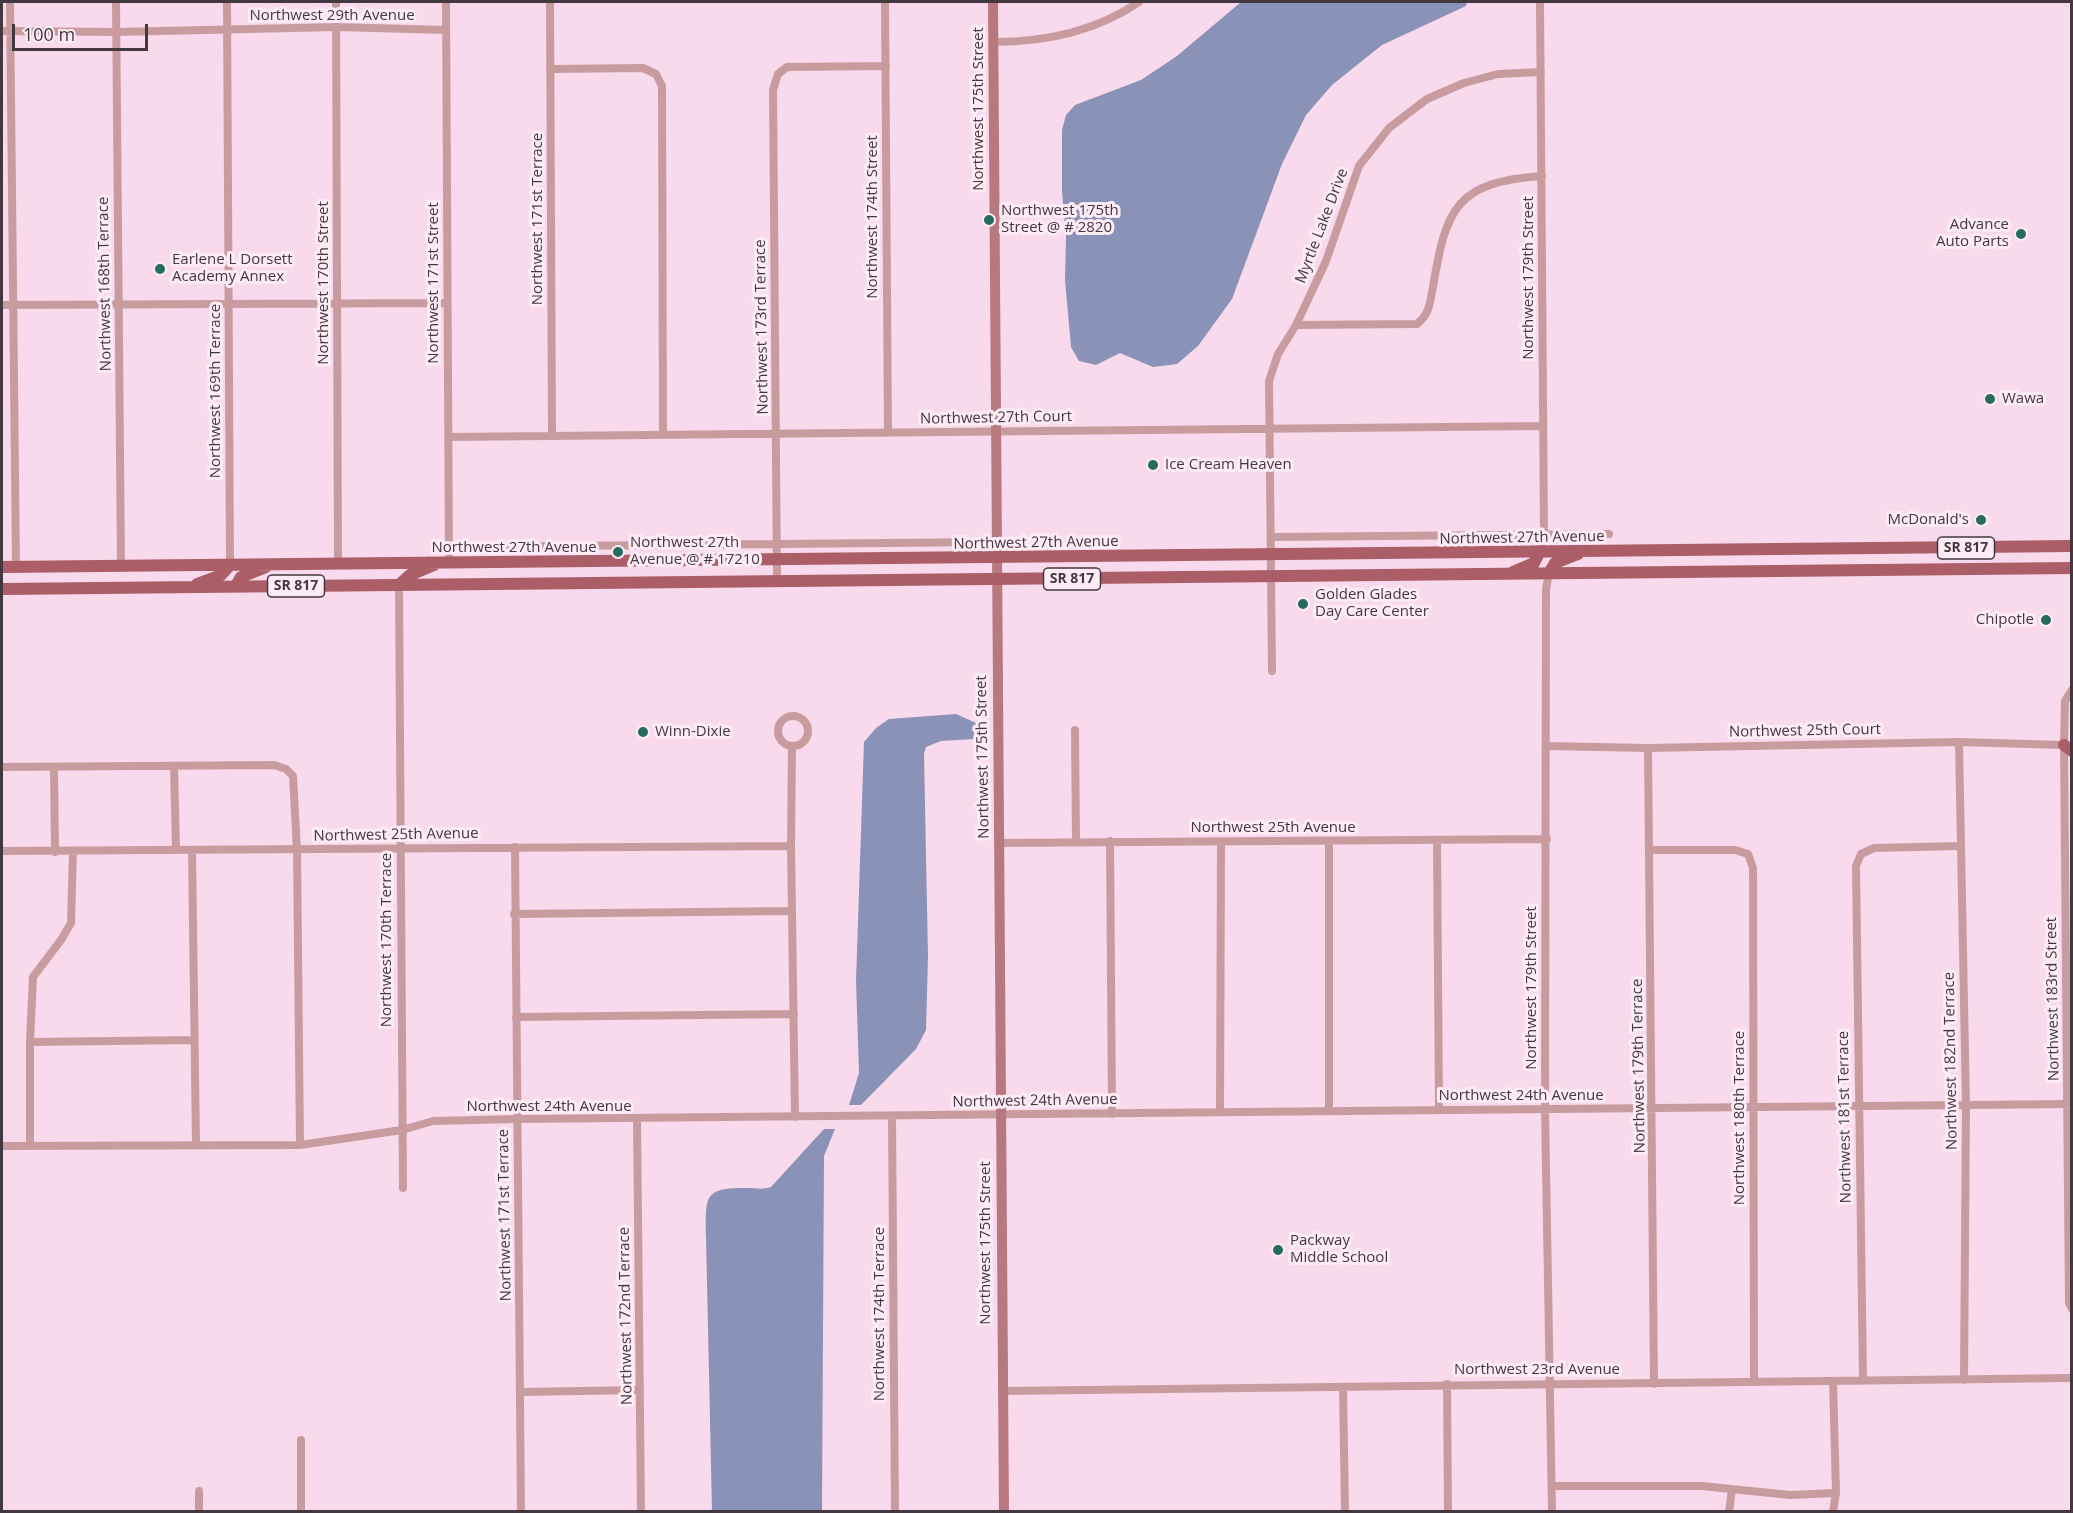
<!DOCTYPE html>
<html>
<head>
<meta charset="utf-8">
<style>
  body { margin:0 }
  #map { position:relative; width:2073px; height:1513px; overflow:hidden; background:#f8daec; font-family:"Open Sans",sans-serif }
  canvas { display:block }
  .frame { position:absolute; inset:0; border:3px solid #43383f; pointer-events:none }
  .scale { position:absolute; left:12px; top:24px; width:136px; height:27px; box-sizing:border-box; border:3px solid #43383f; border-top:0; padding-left:8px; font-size:18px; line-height:21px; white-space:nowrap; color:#43383f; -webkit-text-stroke:4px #fdebf6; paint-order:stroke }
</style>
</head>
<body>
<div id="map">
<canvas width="2073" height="1513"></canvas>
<div class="frame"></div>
<div class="scale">100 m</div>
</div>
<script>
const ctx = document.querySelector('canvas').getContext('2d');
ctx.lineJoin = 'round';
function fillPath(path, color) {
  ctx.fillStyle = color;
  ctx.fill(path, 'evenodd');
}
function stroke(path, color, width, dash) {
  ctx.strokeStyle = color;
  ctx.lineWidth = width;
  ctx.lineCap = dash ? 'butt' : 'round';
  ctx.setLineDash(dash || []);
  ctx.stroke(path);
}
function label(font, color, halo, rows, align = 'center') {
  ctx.font = font + ' "Open Sans",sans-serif';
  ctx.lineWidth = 6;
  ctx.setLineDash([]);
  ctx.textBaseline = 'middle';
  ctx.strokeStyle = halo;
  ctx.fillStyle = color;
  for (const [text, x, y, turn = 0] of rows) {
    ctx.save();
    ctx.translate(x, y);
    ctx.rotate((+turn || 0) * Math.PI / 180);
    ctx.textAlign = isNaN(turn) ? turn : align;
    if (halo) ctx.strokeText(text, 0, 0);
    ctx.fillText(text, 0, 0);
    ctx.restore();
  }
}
const water = new Path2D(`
  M1241 2H1467L1466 6 1382 45 1332 85 1306 115 1282 164 1232 299 1198 346 1177 364 1153 367 1120 353 1096 365 1079 361 1071 347 1065 280 1066 237 1062 192V130L1066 115 1075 105 1141 80 1177 56Z
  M956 714 976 723 974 739 941 741 926 747 924 754 928 956 926 1030 916 1049 861 1105H849L859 1073 856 981 864 742 876 728 889 719Z
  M824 1129H835L824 1156 822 1511H712L706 1237C706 1198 702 1187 747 1188 756 1188 763 1190 771 1187Z`);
const street = new Path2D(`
  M10 2 16 567
  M116 2 121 566
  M227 2 230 565
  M336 2 338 564
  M446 2 449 563
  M550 2 552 436
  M885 2 888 433
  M2 31 116 32 337 27 446 30
  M994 42C1046 42 1095 32 1139 2
  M550 69 643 68 656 74 662 86 663 435
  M2 305 447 303
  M1296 325 1417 324C1430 314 1430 301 1433 287 1446 207 1457 182 1542 176
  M449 437 1543 426
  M1271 537 1609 534
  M449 547 996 542
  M1539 553 1544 534 1540 2
  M1549 573 1546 589 1545 1109 1552 1512
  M777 581 773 90 778 74 787 67 886 66
  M399 585 403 1188
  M1272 671 1269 381 1278 354 1296 325 1326 261 1359 166 1389 128 1427 99 1464 83 1498 74 1541 72
  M2072 690 2065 701 2064 745 2069 1303 2072 1309
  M778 731a15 15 0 1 1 30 0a15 15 0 1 1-30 0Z
  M1075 730 1076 842
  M1959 742 1966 1105 1964 1380
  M792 746 791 846 795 1117
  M1546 746 1648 748 1959 742 2064 745
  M1648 748 1654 1384
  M174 766 176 850
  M2 767 274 765 286 769 293 776 297 850 300 1145
  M54 767 55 852
  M1110 841 1112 1114
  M1329 841V1111
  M1437 841 1439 1109
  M1000 843 1547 839
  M515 847 521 1512
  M192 850 196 1144
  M1650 850H1735L1748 854 1753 868 1754 1382
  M2 851 791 846
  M514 914 792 911
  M516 1017 794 1014
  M30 1042 194 1040
  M1220 1112 1221 842
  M892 1117 895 1512
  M637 1119 641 1512
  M30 1145V1042L33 977 61 940 71 923 73 851
  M2 1146 300 1145 402 1130 433 1121 518 1119 2072 1104
  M1863 1381 1856 866 1861 854 1874 848 1960 846
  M1447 1384 1448 1512
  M1343 1387 1345 1512
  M1002 1391 2072 1378
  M521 1392 640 1390
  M301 1440V1512
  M1553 1486H1702L1790 1495 1836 1493
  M199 1512V1491
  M1729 1512 1732 1489
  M1833 1512 1836 1493 1833 1381`);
const secondary = new Path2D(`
  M993 2 1004 1512`);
const primary = new Path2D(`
  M2 567 2072 546
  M1513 572 1534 563 1539 553
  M1549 573 1555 563 1578 554
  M197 584 221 575 230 565
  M399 585 410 575 434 565
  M236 586 241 577 266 567
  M2 589 2072 568
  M2064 745 2072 751`);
const markers = [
  [989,220,6,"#266b5e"],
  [2021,234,6,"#266b5e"],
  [160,269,6,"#266b5e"],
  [1990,399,6,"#266b5e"],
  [1153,465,6,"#266b5e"],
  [1981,520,6,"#266b5e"],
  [618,552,6,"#266b5e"],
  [1303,604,6,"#266b5e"],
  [2046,620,6,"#266b5e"],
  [643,732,6,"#266b5e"],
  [1278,1250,6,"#266b5e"]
];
const shields = [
  [1966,548,57],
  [1072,579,57],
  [296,586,57]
];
const shieldNames = [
  ["SR 817",1966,548],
  ["SR 817",1072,579],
  ["SR 817",296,586]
];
const streetNames = [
  ["Northwest 29th Avenue",332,16],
  ["Northwest 175th Street",979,109,-90],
  ["Northwest 174th Street",873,217,-90],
  ["Northwest 171st Terrace",538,219,-90],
  ["Myrtle Lake Drive",1322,226,-69],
  ["Northwest 179th Street",1529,278,-90],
  ["Northwest 170th Street",324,283,-90],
  ["Northwest 171st Street",434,283,-90],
  ["Northwest 168th Terrace",105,284,-91],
  ["Northwest 173rd Terrace",762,327,-91],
  ["Northwest 169th Terrace",216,391,-90],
  ["Northwest 27th Court",996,418,-1],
  ["Northwest 27th Avenue",1522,538,-1],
  ["Northwest 27th Avenue",1036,543,-1],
  ["Northwest 27th Avenue",514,548],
  ["Northwest 25th Court",1805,731,-1],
  ["Northwest 175th Street",983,757,-91],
  ["Northwest 25th Avenue",1273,828],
  ["Northwest 25th Avenue",396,835,-1],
  ["Northwest 170th Terrace",387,940,-90],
  ["Northwest 179th Street",1532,988,-90],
  ["Northwest 183rd Street",2053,999,-91],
  ["Northwest 182nd Terrace",1951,1061,-91],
  ["Northwest 179th Terrace",1639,1066,-91],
  ["Northwest 24th Avenue",1521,1096],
  ["Northwest 24th Avenue",1035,1101,-1],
  ["Northwest 24th Avenue",549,1107],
  ["Northwest 181st Terrace",1845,1117,-91],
  ["Northwest 180th Terrace",1740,1118,-90],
  ["Northwest 171st Terrace",505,1215,-91],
  ["Northwest 175th Street",986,1243,-90],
  ["Northwest 174th Terrace",880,1314,-90],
  ["Northwest 172nd Terrace",626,1316,-91],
  ["Northwest 23rd Avenue",1537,1370]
];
const poiNames = [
  ["Northwest 175th",1001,211],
  ["Street @ # 2820",1001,228],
  ["Advance",2009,225,"right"],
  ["Auto Parts",2009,242,"right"],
  ["Earlene L Dorsett",172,260],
  ["Academy Annex",172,277],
  ["Wawa",2002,399],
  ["Ice Cream Heaven",1165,465],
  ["McDonald's",1969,520,"right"],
  ["Northwest 27th",630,543],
  ["Avenue @ # 17210",630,560],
  ["Golden Glades",1315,595],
  ["Day Care Center",1315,612],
  ["Chipotle",2034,620,"right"],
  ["Winn-Dixie",655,732],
  ["Packway",1290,1241],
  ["Middle School",1290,1258]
];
fillPath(water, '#8a92b8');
stroke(street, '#c89c9f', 8);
stroke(secondary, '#b8797e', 10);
stroke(primary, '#ab5e67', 12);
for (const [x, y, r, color] of markers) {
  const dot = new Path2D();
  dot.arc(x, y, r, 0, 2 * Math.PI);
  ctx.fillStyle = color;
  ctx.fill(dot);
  stroke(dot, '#fdebf6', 2);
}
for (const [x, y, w] of shields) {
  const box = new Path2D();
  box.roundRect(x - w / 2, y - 11, w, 22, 4.5);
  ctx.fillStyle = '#fdebf6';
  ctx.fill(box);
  stroke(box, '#43383f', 1.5);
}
label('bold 14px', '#43383f', null, shieldNames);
label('15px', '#43383f', '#fdebf6', streetNames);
label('15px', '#43383f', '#fdebf6', poiNames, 'left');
</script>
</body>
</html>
